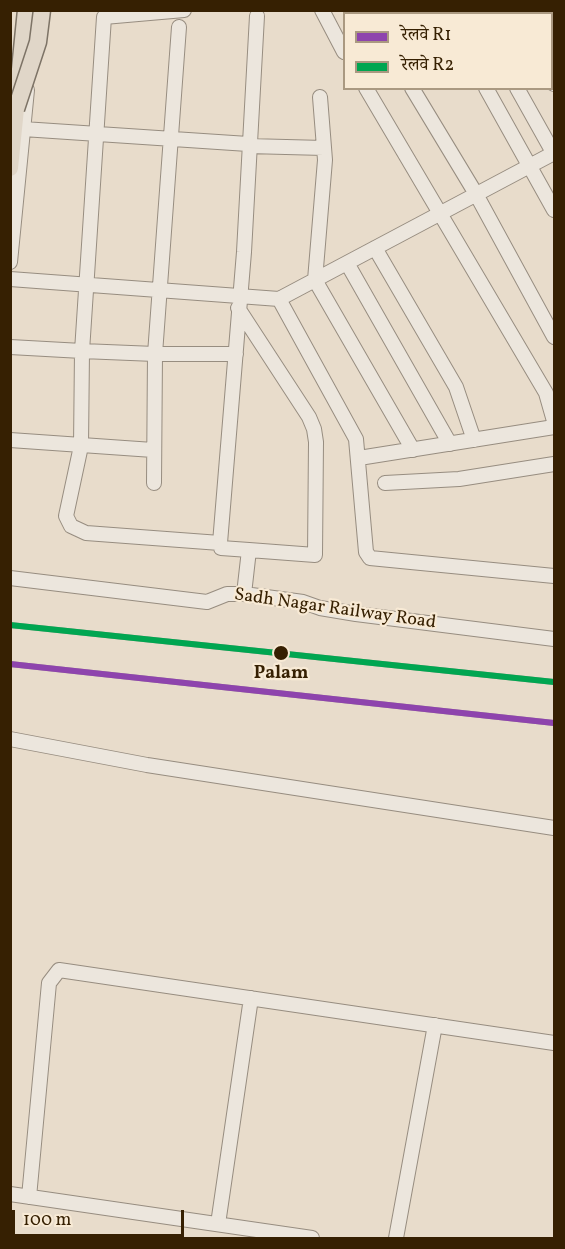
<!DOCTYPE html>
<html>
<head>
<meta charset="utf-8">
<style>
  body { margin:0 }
  #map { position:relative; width:565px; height:1249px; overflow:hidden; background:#e8dccb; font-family:Vollkorn,"Noto Serif Devanagari",serif }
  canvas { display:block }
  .frame { position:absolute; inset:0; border:12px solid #362002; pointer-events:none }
  .legend { position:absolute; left:343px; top:12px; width:210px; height:78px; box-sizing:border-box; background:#f8ead5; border:2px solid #aa9981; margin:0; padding:8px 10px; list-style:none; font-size:18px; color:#362002 }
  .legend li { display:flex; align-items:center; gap:12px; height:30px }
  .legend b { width:30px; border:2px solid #aa9981 }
  .scale { position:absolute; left:12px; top:1210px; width:172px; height:27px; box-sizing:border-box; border:3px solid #362002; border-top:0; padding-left:8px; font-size:18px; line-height:21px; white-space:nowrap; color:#362002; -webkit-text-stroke:4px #f8ead5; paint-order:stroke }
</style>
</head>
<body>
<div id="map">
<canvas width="565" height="1249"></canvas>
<div class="frame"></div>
<ul class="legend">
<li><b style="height:8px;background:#8e44ad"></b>रेलवे R1</li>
<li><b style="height:8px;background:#00a651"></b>रेलवे R2</li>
</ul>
<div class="scale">100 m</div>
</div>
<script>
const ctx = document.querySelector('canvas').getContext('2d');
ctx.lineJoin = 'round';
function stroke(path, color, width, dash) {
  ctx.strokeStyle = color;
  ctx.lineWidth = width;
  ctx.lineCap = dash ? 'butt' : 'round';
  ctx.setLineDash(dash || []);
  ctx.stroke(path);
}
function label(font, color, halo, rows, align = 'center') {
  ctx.font = font + ' Vollkorn,serif';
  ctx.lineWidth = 4.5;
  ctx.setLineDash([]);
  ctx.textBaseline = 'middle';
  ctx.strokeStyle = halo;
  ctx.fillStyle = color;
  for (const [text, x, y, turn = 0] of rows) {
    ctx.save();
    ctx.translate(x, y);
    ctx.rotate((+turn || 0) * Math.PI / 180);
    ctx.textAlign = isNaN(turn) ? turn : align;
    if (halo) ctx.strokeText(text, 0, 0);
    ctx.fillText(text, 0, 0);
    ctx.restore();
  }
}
const minor = new Path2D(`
  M322 10 344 52
  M366 10 368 14
  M443 10 444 14
  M514 10 515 14
  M179 27 155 354 82 351 81 446 66 516 71 526 86 533 220 543 221 548 249 550 244 594
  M552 79 554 84
  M366 88 546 393 554 421
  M412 88 476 194 554 337
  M486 88 554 210
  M517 88 554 154
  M320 97 325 160 315 280 413 450
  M23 129 248 144
  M248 146 324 148
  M375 248 456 387 474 440
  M10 262 27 90
  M347 263 450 444
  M10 279 279 299 554 153
  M279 299 356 439 366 552 370 558 554 576
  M238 308 309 417 314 429 316 442 315 555 249 550
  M10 347 82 351 104 17 184 10
  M10 440 153 450
  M359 458 554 427
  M154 483 155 354H236
  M385 483 459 479 554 464
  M220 543 244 252 257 16
  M10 578 207 602 227 594H244L303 602 320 608 356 614 554 639
  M10 739 147 765 554 828
  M10 1194 312 1238
  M29 1197 49 983 59 970 554 1043
  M218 1224 251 998
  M396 1238 435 1025`);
const major = new Path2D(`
  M10 168 26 10`);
const rail = new Path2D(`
  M10 625 554 682
  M10 664 554 723`);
const majorBridge = new Path2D(`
  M16 109 38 42 42 10`);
const rail1 = new Path2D(`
  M10 664 554 723`);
const rail2 = new Path2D(`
  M10 625 554 682`);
const markers = [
  [281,653,8,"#362002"]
];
const streetNames = [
  ["Sadh Nagar Railway Road",335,610,8]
];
const stopNames = [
  ["Palam",281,675]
];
stroke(minor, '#978d80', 16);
stroke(major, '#7d7366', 19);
stroke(minor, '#ece6dd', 14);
stroke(major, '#e0d6c8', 16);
stroke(rail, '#a8a197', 6);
stroke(rail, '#f8ead5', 4, [11]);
stroke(majorBridge, '#7d7366', 19, []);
stroke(majorBridge, '#e0d6c8', 16);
stroke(rail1, '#8e44ad', 6);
stroke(rail2, '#00a651', 6);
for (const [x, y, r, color] of markers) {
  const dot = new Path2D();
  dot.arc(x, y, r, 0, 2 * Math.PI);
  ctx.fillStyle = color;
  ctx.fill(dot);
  stroke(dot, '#f8ead5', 2);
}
label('18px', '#362002', '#f8ead5', streetNames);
label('bold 18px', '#362002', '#f8ead5', stopNames);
</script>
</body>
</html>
